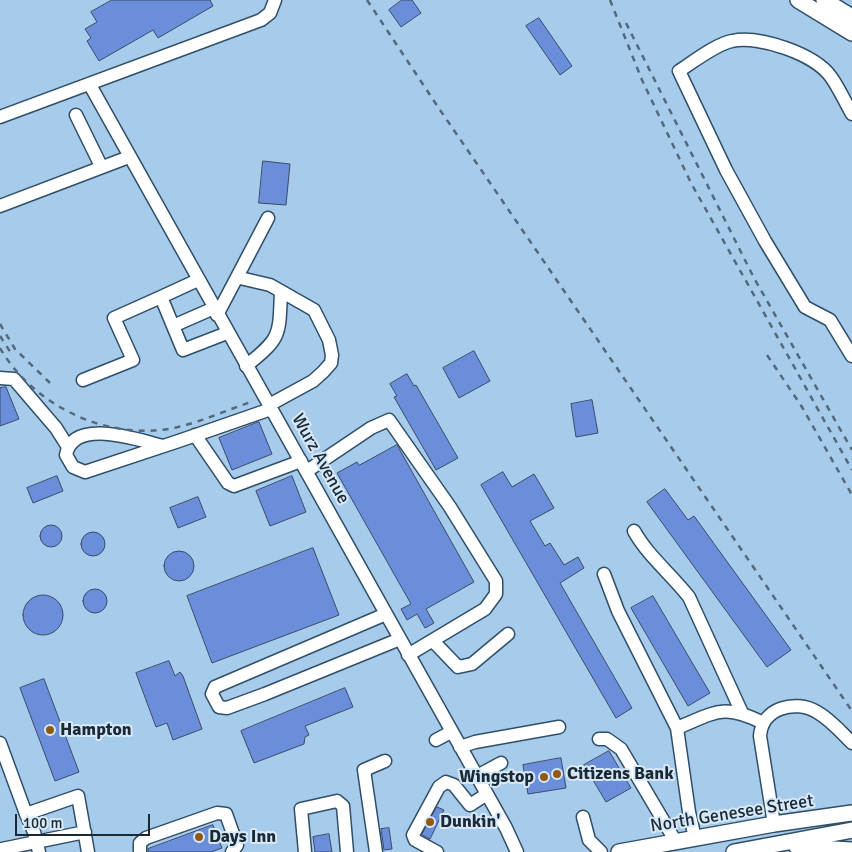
<!DOCTYPE html>
<html>
<head>
<meta charset="utf-8">
<style>
  body { margin:0 }
  #map { position:relative; width:852px; height:852px; overflow:hidden; background:#a7cbea; font-family:Signika,sans-serif }
  canvas { display:block }
  .scale { position:absolute; left:15px; top:814px; width:135px; height:22px; box-sizing:border-box; border:2px solid #1b2934; border-top:0; padding-left:6px; font-size:15px; line-height:18px; white-space:nowrap; color:#1b2934; -webkit-text-stroke:4px #d7e9f9; paint-order:stroke }
</style>
</head>
<body>
<div id="map">
<canvas width="852" height="852"></canvas>
<div class="scale">100 m</div>
</div>
<script>
const ctx = document.querySelector('canvas').getContext('2d');
ctx.lineJoin = 'round';
function fillPath(path, color) {
  ctx.fillStyle = color;
  ctx.fill(path, 'evenodd');
}
function stroke(path, color, width, dash) {
  ctx.strokeStyle = color;
  ctx.lineWidth = width;
  ctx.lineCap = dash ? 'butt' : 'round';
  ctx.setLineDash(dash || []);
  ctx.stroke(path);
}
function label(font, color, halo, rows, align = 'center') {
  ctx.font = font + ' Signika,sans-serif';
  ctx.lineWidth = 4;
  ctx.setLineDash([]);
  ctx.textBaseline = 'middle';
  ctx.strokeStyle = halo;
  ctx.fillStyle = color;
  for (const [text, x, y, turn = 0] of rows) {
    ctx.save();
    ctx.translate(x, y);
    ctx.rotate((+turn || 0) * Math.PI / 180);
    ctx.textAlign = isNaN(turn) ? turn : align;
    if (halo) ctx.strokeText(text, 0, 0);
    ctx.fillText(text, 0, 0);
    ctx.restore();
  }
}
const building = new Path2D(`
  M112 0H210L213 6 158 38 153 30 99 61 87 41 91 38 85 29 97 22 91 12Z
  M402 0H412L421 13 401 27 389 10Z
  M539 18 572 66 560 75 526 26Z
  M263 161 290 164 286 205 259 203Z
  M474 351 490 381 459 398 443 368Z
  M407 374 414 386 416 385 458 458 436 470 394 397 397 396 390 384Z
  M6 387 19 419 0 426V388Z
  M592 400 598 433 576 437 571 404Z
  M259 422 272 454 232 470 219 438Z
  M397 445 474 582 426 609 434 623 425 628 417 614 407 620 401 609 411 604 337 473 357 462 359 465Z
  M503 472 512 487 534 474 554 508 530 521 545 546 550 543 564 565 578 557 584 568 560 583 632 708 616 718 481 485Z
  M57 476 63 491 33 503 27 488Z
  M292 476 306 512 270 526 256 491Z
  M665 489 688 520 694 516 791 650 767 667 647 502Z
  M198 497 206 517 178 528 170 508Z
  M40 536a11 11 0 1 1 22 0a11 11 0 1 1-22 0Z
  M81 544a12 12 0 1 1 24 0a12 12 0 1 1-24 0Z
  M313 548 339 615 212 663 187 596Z
  M164 566a15 15 0 1 1 30 0a15 15 0 1 1-30 0Z
  M83 601a12 12 0 1 1 24 0a12 12 0 1 1-24 0Z
  M23 615a20 20 0 1 1 40 0a20 20 0 1 1-40 0Z
  M653 596 710 693 688 706 631 608Z
  M169 661 175 676 180 672 183 676 202 729 173 740 167 723 156 727 136 673Z
  M44 679 79 772 55 781 20 688Z
  M345 688 353 707 305 726 309 735 305 737 304 744 254 763 241 731Z
  M609 751 631 788 606 802 584 765Z
  M561 758 566 788 528 794 523 765Z
  M437 807 444 810 430 839 422 835Z
  M213 825 222 848 211 852H148V849Z
  M389 828 392 849 384 850 381 829Z
  M329 834 332 852H315L313 837Z`);
const minor = new Path2D(`
  M90 85 506 828 517 852
  M852 114C845 102 839 88 831 77 815 54 759 35 732 41 716 44 693 62 679 71L726 170 765 241 805 307 830 320 852 356
  M76 115 101 166
  M0 117 261 20 270 13 275 0
  M0 206 129 157
  M236 279 268 218
  M198 280 161 297 183 350 227 333
  M217 315 236 279 240 278 270 285 314 310 329 340 332 355 331 363 323 372 313 381 269 405
  M173 326 214 308
  M246 366C282 337 279 336 281 291
  M0 378 14 379 56 428 68 447
  M83 380 133 360 114 318 161 297
  M195 435 228 483 234 486 301 461
  M163 446C138 440 73 417 66 455L73 467 85 472C147 452 209 431 271 409
  M307 471 371 428 389 420 450 507 496 581V594L485 609 408 655
  M634 531C648 556 671 574 689 597L742 713
  M604 574 618 611 677 728 689 812 695 838
  M386 614 215 687 212 694 219 707 227 708 265 694 400 639
  M433 641 458 667 472 664 508 634
  M677 728C716 712 724 703 763 723
  M599 739H607L621 749 676 842
  M436 740 451 732
  M0 743 26 814
  M460 747 475 742 559 727
  M477 776 501 763
  M583 817 589 840 601 852
  M774 824 760 736C762 708 795 699 817 712 831 720 841 732 852 743
  M3 852 2 849 85 832
  M39 852 34 832 26 814 78 796 88 852
  M140 852V843L146 838 217 813 226 814 237 845 232 852
  M305 852 301 809 337 801 343 806 347 852
  M376 852 364 770 385 761
  M437 852 415 840 413 835 439 787 446 782 454 785 470 805 487 794`);
const major = new Path2D(`
  M798 0 852 33
  M824 0 852 17
  M797 847 852 850
  M619 852 774 824 852 813
  M734 852 852 830`);
const rail = new Path2D(`
  M367 0 438 107 852 711
  M610 0 642 80 691 183 852 470
  M626 23 754 278 852 450
  M0 324 15 349 50 383
  M0 336 11 353
  M0 348C34 407 111 443 178 427 203 421 227 410 251 402
  M767 355 802 407 852 495`);
const markers = [
  [50,730,5,"#925914"],
  [557,774,5,"#925914"],
  [544,777,5,"#925914"],
  [430,822,5,"#925914"],
  [199,837,5,"#925914"]
];
const streetNames = [
  ["Wurz Avenue",320,459,61],
  ["North Genesee Street",732,814,-9]
];
const poiNames = [
  ["Hampton",60,730],
  ["Citizens Bank",567,774],
  ["Wingstop",534,777,"right"],
  ["Dunkin'",440,822],
  ["Days Inn",209,837]
];
fillPath(building, '#6b8edb');
stroke(building, '#3b4a6a', 1);
stroke(minor, '#2f4f69', 15);
stroke(major, '#2f4f69', 18);
stroke(minor, '#fff', 12);
stroke(major, '#fff', 15);
stroke(rail, '#536a7d', 2.5, [6, 6]);
for (const [x, y, r, color] of markers) {
  const dot = new Path2D();
  dot.arc(x, y, r, 0, 2 * Math.PI);
  ctx.fillStyle = color;
  ctx.fill(dot);
  stroke(dot, '#d7e9f9', 2);
}
label('18px', '#1b2934', '#d7e9f9', streetNames);
label('bold 18px', '#1b2934', '#d7e9f9', poiNames, 'left');
</script>
</body>
</html>
